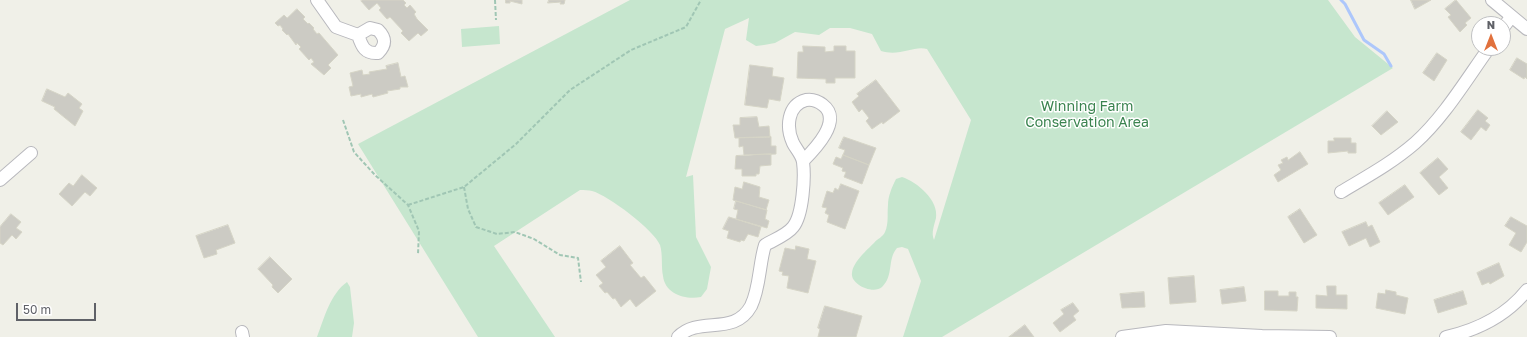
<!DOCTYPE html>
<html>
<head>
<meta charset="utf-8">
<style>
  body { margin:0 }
  #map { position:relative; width:1527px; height:337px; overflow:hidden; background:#f0f0e8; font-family:"Golos Text",sans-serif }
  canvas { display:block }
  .north { position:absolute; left:1471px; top:16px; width:40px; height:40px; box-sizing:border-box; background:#fff; border:1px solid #bfc0c2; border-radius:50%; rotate:0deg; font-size:11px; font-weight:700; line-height:16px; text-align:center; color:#5f6167 }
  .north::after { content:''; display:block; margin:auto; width:14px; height:18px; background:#e1713d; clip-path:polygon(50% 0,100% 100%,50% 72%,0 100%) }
  .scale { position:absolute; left:16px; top:303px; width:80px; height:18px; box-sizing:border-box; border:2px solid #5f6167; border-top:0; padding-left:5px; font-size:12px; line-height:14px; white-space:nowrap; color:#5f6167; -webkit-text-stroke:3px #fff; paint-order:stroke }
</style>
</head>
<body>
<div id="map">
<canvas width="1527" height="337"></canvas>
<div class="north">N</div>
<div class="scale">50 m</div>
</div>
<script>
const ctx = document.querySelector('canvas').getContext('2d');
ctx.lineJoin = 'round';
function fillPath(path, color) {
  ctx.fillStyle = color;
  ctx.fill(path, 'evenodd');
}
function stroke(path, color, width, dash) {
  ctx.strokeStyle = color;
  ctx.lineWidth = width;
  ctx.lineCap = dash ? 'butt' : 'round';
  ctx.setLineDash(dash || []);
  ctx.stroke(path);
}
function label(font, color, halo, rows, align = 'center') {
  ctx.font = font + ' "Golos Text",sans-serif';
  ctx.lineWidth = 3;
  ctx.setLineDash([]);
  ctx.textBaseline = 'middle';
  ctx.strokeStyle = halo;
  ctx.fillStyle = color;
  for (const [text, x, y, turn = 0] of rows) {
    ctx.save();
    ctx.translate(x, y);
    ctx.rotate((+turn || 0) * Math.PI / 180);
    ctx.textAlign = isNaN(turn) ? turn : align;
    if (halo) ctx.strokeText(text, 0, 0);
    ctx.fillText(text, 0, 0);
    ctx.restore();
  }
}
const green = new Path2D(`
  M630 0H1328L1355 37 1393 68 942 337H903L921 281 908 249 902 247 897 248C887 259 894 276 882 287 873 295 850 284 852 273 853 262 867 250 874 243 877 239 883 237 885 232 889 223 887 214 888 205 888 196 892 187 896 179L902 177C917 182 939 200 936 218 934 226 931 233 934 240L971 120 927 49C914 45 900 57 881 51L872 34 850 28H830L819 35 795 32 775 43 764 45 756 46 746 40 749 18 725 29 686 177 693 175 696 237 711 267 707 289 701 297C685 300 665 294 663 276 661 266 663 255 660 245 655 231 608 195 592 191 589 190 584 190 580 190L494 246 555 337H478L358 144Z
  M499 26 500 44 462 47 461 29Z
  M347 282 350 287 354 323 352 337H317C324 319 330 294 347 282Z`);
const stream = new Path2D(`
  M1341 0 1345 4 1364 40 1384 54 1391 66`);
const building = new Path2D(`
  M362 0H403L406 3 404 5 407 8 410 5 416 12 414 14 417 19 428 30 421 36 418 33 409 41 401 33 403 31 390 17 387 19 379 10 381 8 377 3 369 10 361 1Z
  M506 0H522V4L510 1V3H506Z
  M549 0H565L564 4H560L561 2 548 3Z
  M1411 0H1431L1415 9Z
  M1456 0 1471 18 1465 23 1467 25 1460 32 1448 17 1451 15 1445 9Z
  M297 9 305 17 303 19 308 24 309 23 314 28 313 29 317 34 319 33 338 55 328 65 331 68 324 75 311 64 314 62 311 58 309 60 299 49 301 47 297 43 296 45 288 34 287 35 282 30 283 29 280 25 278 26 275 23 284 15 287 18Z
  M803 46 825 47V52L834 51V46H846V51H855V78H835V83H826V79L797 78 798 52H803Z
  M1437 53 1447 60 1434 81 1423 73Z
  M1517 58 1527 64V79L1525 77 1524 79 1510 70Z
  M398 63 401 77 405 76 408 87H400V89L387 91 388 93 373 97 372 94 361 97V94L351 96 349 87 353 86 350 73 362 70 363 75 370 74 369 72 387 69 386 66Z
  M750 65 773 68 772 76 784 78 780 101 769 99 767 108 745 105Z
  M876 80 900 111 883 124 882 122 872 129 866 121 869 118 862 109 859 112 852 102 859 96 857 94Z
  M47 89 65 97 68 93 82 104 79 108 83 111 75 126 54 109 55 107 42 101Z
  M1478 110 1488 118 1485 121 1490 125 1486 131 1481 127 1471 140 1461 132Z
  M1387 111 1398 122 1381 135 1372 126Z
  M757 117 759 127 769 126 770 137 735 138 733 125H740V118Z
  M771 137V146H776V154L744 155 743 146 739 147V138Z
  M844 137 876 148 869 165 843 155 845 150 839 148Z
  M1334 138H1351V143H1356V153H1348V151L1328 153V141H1334Z
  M1300 152 1308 164 1278 182 1274 175 1281 170 1278 165 1283 163 1281 160 1287 157 1288 160Z
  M771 154V165L760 166 759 174H756V176H742V169H735L736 156Z
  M843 155 869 165 862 184 844 177 846 172 842 171 843 168 833 164 836 157 841 159Z
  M1438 158 1448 169 1439 177 1448 188 1439 195 1420 173Z
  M82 175 97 188 90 196 85 192 72 206 59 194 69 183 73 186Z
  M744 182 760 187 759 197 769 200 766 210 733 200 735 187 742 189Z
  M841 184 859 191 845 229 827 222 829 215 825 213 827 208 822 207 827 191 833 193 835 188 838 190Z
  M1405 185 1414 197 1388 215 1379 203Z
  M736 201 767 210 765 219 769 221 767 228 736 219 738 210 734 209Z
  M1300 209 1317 235 1304 243 1288 217Z
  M11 214 21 222 16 228 22 232 16 239 12 235 3 245 0 243V227Z
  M729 217 761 227 758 237 748 234 744 241 741 240 740 242 727 238 729 231 723 229Z
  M1511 217 1527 226V242L1521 252 1509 245 1516 233 1505 226Z
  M1366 222 1368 227 1372 225 1380 242 1370 247 1366 238 1349 246 1342 232Z
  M228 225 235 243 216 250 217 254 204 258 196 236Z
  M620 246 633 263 630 265 641 278 644 276 656 291 636 307 630 299 621 307 615 298 613 299 607 292 605 293 599 286 603 283 596 275 606 267 601 261Z
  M796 246 809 249 807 259 816 261 808 293 787 288 789 276 782 275 783 272 779 271 785 248 795 250Z
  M270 257 292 279 278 293 272 287 273 285 258 269Z
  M1499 263 1504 276 1490 284 1489 282 1482 285 1477 273Z
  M1194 276 1196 302 1170 304 1168 278Z
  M1327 286H1336V295H1347V309L1316 308V295L1327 296Z
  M1244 287 1246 301 1222 304 1220 290Z
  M1386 290 1396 292V295L1408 298 1405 314 1376 308 1378 293 1385 294Z
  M1265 291H1278V296H1289V292H1296V297H1298L1297 311 1265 310Z
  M1463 291 1467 304 1438 313 1434 300Z
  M1144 292 1145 307 1122 308 1120 294Z
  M1073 303 1079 311 1073 316 1076 320 1060 332 1053 323 1064 314 1061 310Z
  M825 306 862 316 856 337H818L820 329 818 328Z
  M1025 325 1034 337H1009Z`);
const path = new Path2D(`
  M495 0 496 20
  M343 120 354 152 375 175 408 205 419 231 418 254
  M464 187 468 209 476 227 497 234 515 232 534 239 560 255 578 258 581 282
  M408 205 464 187 516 144 570 90 631 50 686 27 701 0`);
const street = new Path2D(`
  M317 0 336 27 358 35
  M1492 0 1527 29
  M370 28 378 30C386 38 386 45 378 53 365 54 362 47 358 35Z
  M1503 28 1511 17
  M0 180 31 153
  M1341 192C1366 177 1392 163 1415 143 1444 117 1466 80 1489 48
  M242 332 243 337
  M678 337C699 315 734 337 751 306 760 288 759 264 765 245 773 240 787 235 793 227 803 215 805 177 803 162 802 155 796 149 793 143 786 128 787 105 806 100 812 99 818 101 823 105 843 120 815 149 803 161
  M1122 337 1166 331 1262 336 1330 337
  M1446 337C1477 330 1507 315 1527 290`);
const parkNames = [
  ["Winning Farm",1087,107],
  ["Conservation Area",1087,123]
];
fillPath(green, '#c6e6ce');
stroke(stream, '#adc7fb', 3);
fillPath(building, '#cccbc4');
stroke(building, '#d5d4c6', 1);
stroke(street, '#b8b8bd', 14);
stroke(path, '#a0c6b4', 2, [4, 2]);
stroke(street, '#fff', 12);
label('14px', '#3a834f', '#fff', parkNames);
</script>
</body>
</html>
